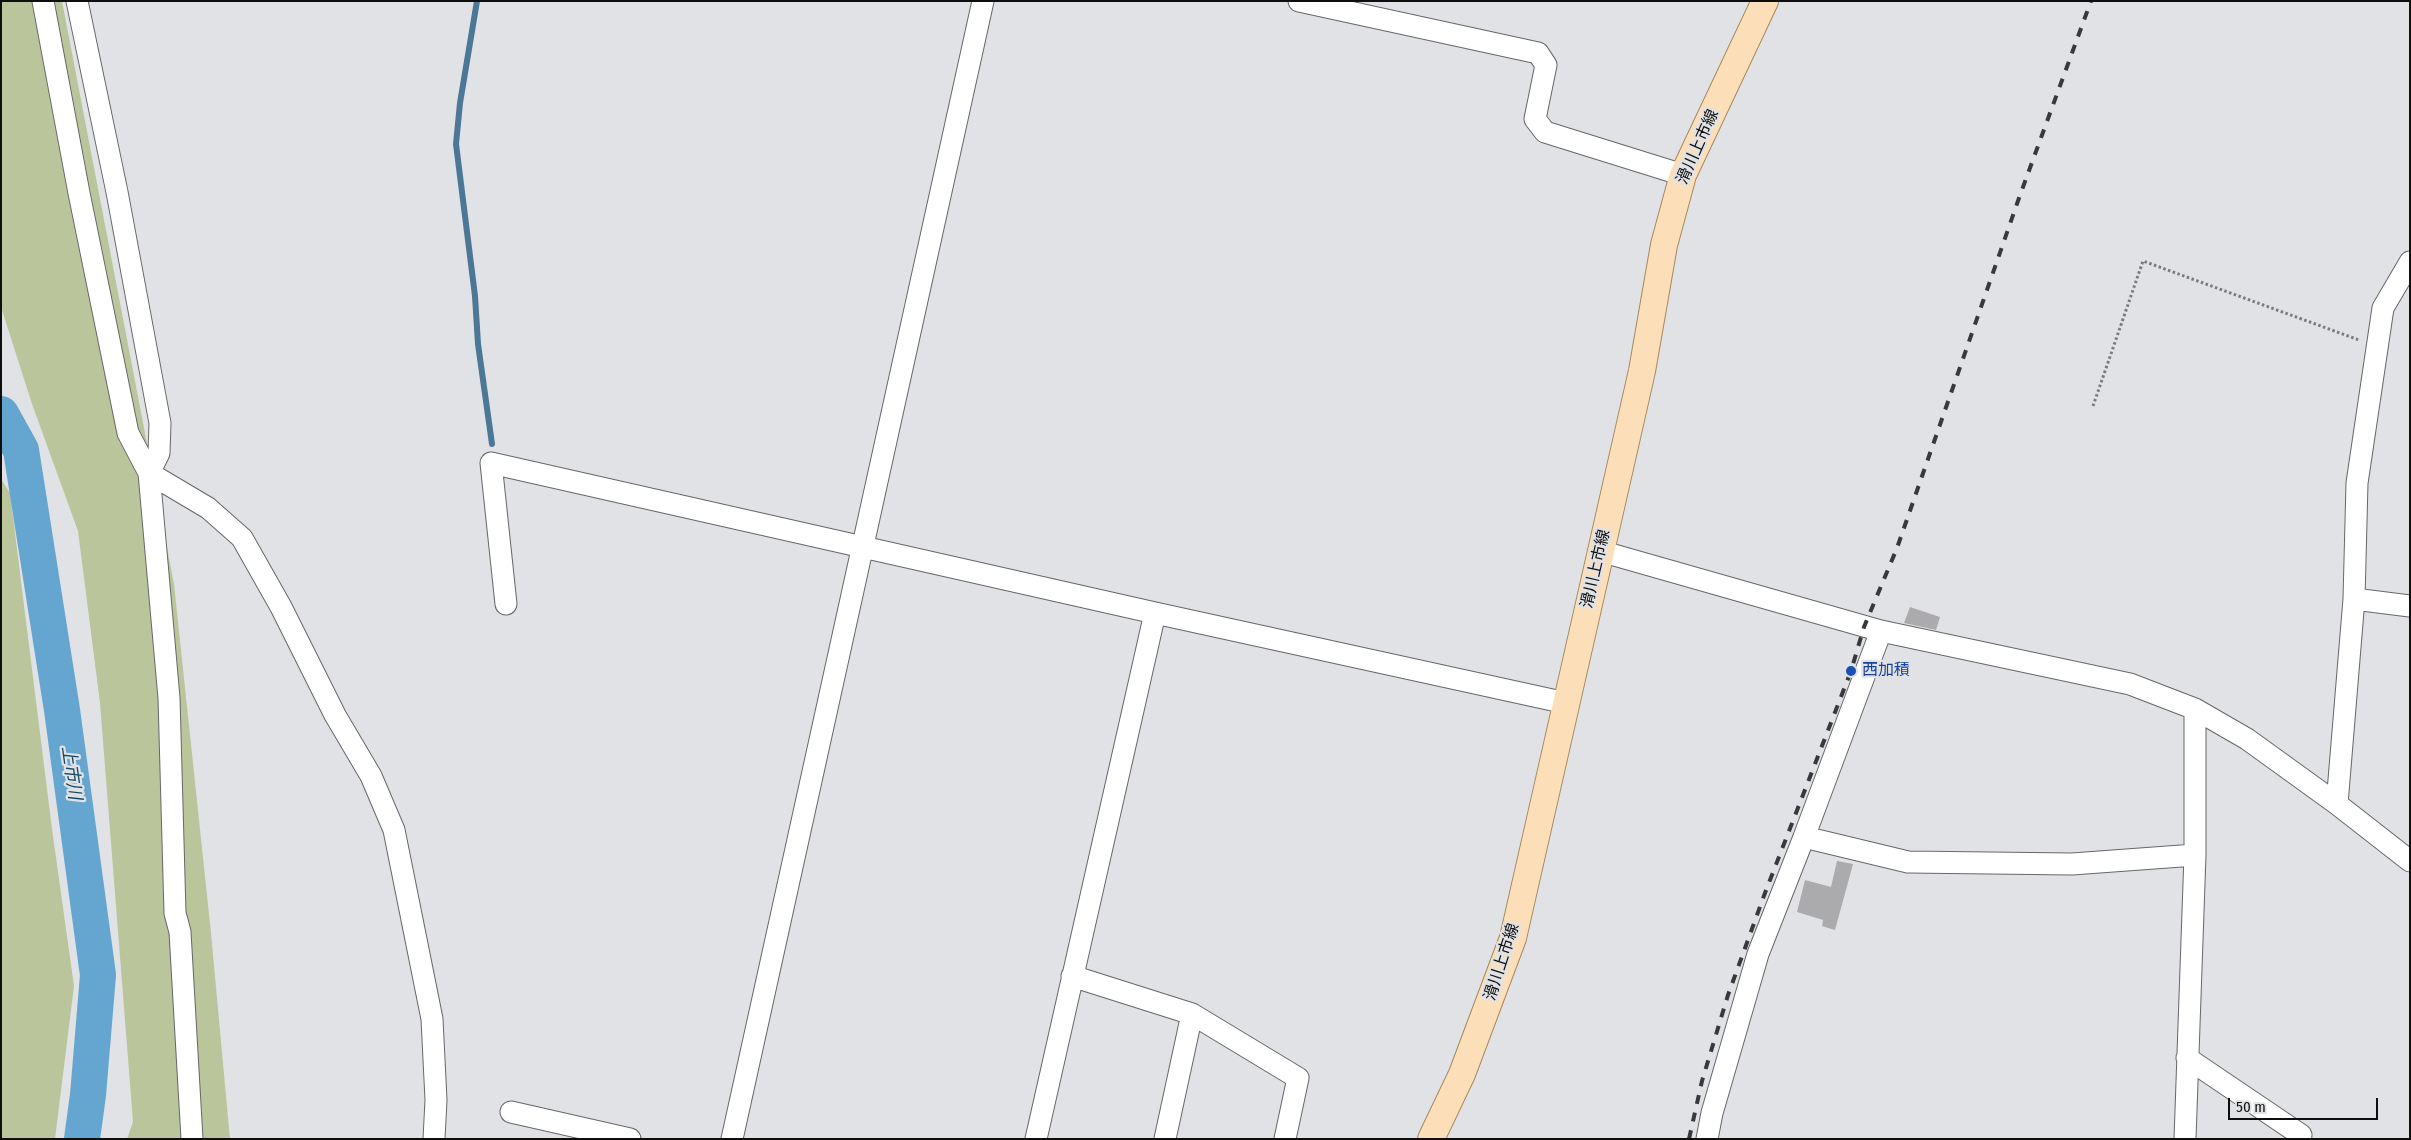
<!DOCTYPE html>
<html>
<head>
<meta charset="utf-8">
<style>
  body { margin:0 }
  #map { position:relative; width:2411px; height:1140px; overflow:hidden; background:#e1e2e6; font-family:"Fira Sans Condensed",sans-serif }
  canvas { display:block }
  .frame { position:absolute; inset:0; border:2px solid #0e0e0f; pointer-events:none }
  .scale { position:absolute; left:2228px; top:1098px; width:150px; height:22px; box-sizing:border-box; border:2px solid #0e0e0f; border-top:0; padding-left:6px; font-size:15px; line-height:18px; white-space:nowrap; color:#0e0e0f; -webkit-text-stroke:4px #e1e2e6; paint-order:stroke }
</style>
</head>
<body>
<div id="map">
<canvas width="2411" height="1140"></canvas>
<div class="frame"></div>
<div class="scale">50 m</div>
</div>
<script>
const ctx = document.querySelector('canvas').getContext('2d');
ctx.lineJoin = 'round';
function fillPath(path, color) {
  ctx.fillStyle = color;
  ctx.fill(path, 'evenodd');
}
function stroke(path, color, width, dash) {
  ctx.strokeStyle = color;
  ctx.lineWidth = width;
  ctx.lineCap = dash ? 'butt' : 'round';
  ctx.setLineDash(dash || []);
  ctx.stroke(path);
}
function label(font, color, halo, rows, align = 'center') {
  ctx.font = font + ' "Fira Sans Condensed","Noto Sans JP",sans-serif';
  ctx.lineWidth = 4.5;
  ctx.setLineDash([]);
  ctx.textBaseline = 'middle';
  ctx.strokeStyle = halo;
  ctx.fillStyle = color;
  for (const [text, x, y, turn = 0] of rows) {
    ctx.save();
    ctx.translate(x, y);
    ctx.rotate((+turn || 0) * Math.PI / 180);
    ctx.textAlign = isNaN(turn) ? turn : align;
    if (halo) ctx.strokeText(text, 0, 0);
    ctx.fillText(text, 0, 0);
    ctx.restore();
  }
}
const green = new Path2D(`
  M1 1H62L174 584 211 933 230 1139H127L133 1122 100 703 78 531 32 404 1 307Z
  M1 479 10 493 52 829 74 986 55 1139H1Z`);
const stream = new Path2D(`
  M477 1 460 103 456 144 475 296 478 344 492 444`);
const river = new Path2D(`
  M1 414 21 450 62 710 98 975 88 1095 82 1139`);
const building = new Path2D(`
  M1910 607 1940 617 1936 630 1904 623Z
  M1837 861 1853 864 1835 930 1822 926 1823 920 1797 912 1805 880 1831 887Z`);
const path = new Path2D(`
  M2093 406 2143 261 2359 340`);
const minor = new Path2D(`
  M43 1 79 193 128 433 149 473
  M77 1 117 192 160 423 159 453 149 473
  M1299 1 1538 53 1546 65 1535 119 1545 132 1683 175
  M1600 551 1881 631 2130 684 2195 709 2247 739 2337 804 2410 861
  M2354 599 2410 606
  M506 604 491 463 1155 613 1566 703
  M1881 631 1804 837 1908 862 2072 864 2195 855
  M2337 804 2354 599 2357 483 2383 308 2410 262
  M1072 976 1192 1014 1298 1078 1285 1139
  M2187 1058 2301 1135
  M511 1112 630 1139
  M192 1139 180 932 175 913 169 698 149 473 208 508 242 538 281 607 335 715 371 776 394 830 432 1019 436 1100 434 1139
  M732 1139 983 1
  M1036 1139 1155 613
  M1165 1139 1192 1014
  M1707 1139 1712 1113 1758 954 1804 837
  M2185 1139 2195 855V709`);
const major = new Path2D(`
  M1431 1139 1462 1074 1513 938 1642 371 1664 245 1683 175 1765 1`);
const rail = new Path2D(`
  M1689 1139 1702 1081 1728 995 1765 893 1851 671 1864 627 1897 548 2019 198 2091 1`);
const markers = [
  [1851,671,6,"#1a4fb4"]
];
const streetNames = [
  ["滑川上市線",1698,147,-66],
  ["滑川上市線",1596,569,-77],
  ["滑川上市線",1502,962,-72]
];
const transitNames = [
  ["西加積",1862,671]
];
const waterNames = [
  ["上市川",71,773,82]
];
fillPath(green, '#bbc59b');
stroke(stream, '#4b7896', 6);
stroke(river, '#65a6d0', 36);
fillPath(building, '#abaaad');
stroke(minor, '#66676a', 23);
stroke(major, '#a7885e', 28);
stroke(path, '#7a7b7d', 3, [2.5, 2.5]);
stroke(minor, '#fff', 21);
stroke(major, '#fcdfb8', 26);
stroke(rail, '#38393a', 4, [9, 9]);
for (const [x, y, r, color] of markers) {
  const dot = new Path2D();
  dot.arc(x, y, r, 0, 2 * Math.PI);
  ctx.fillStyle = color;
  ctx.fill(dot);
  stroke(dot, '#e1e2e6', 2);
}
label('16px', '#0e0e0f', '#e1e2e6', streetNames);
label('16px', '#164399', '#e1e2e6', transitNames, 'left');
label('italic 18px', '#154865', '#e1e2e6', waterNames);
</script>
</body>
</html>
